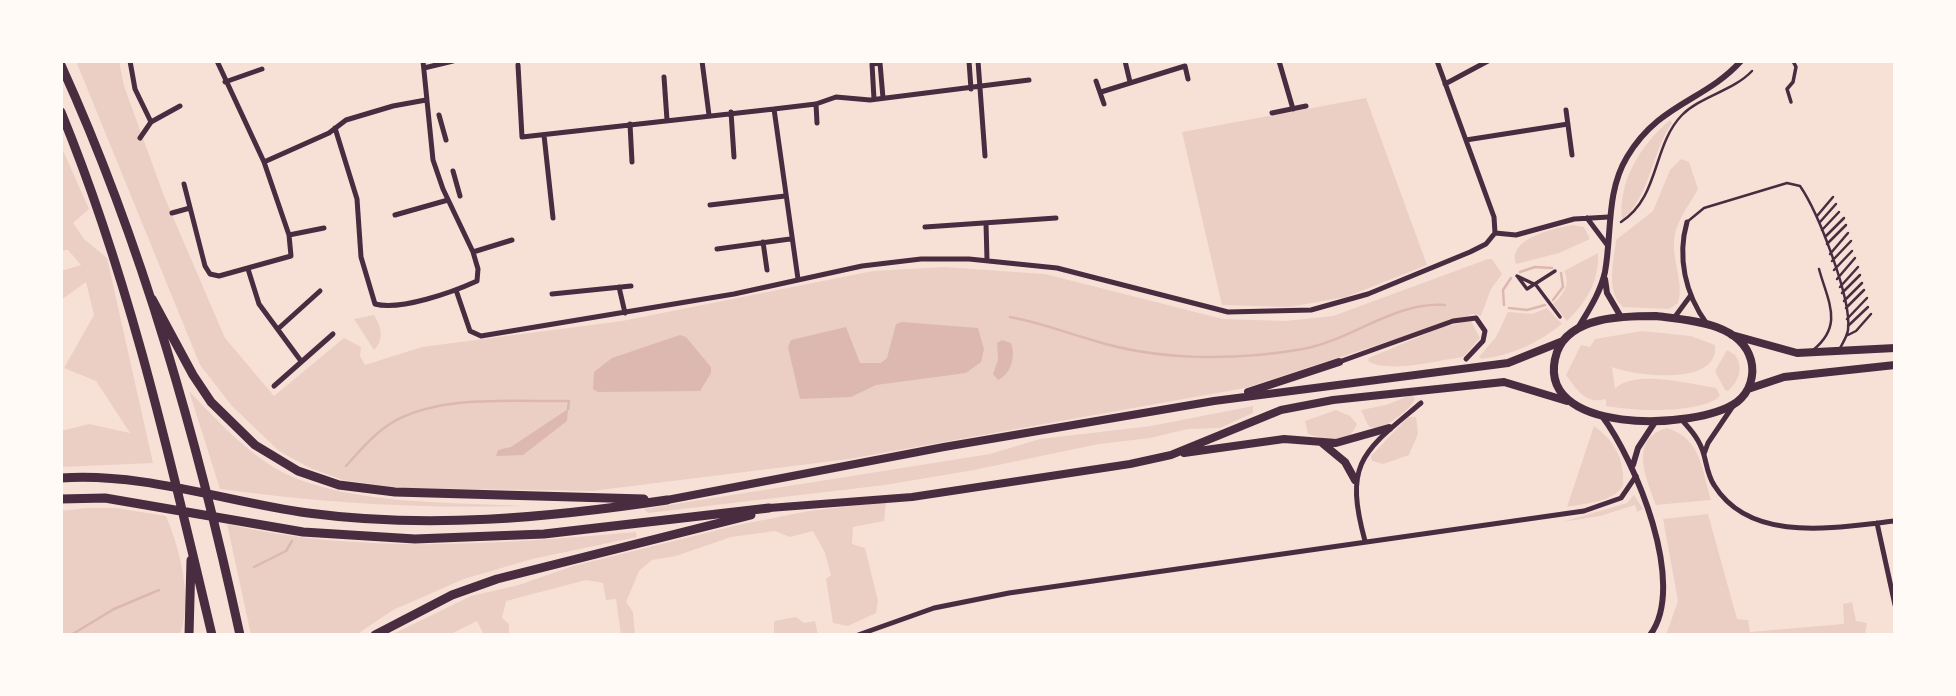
<!DOCTYPE html>
<html>
<head>
<meta charset="utf-8">
<style>
  body { margin:0 }
  #map { position:relative; width:1956px; height:696px; overflow:hidden; background:#f7e1d7; font-family:Overpass,sans-serif }
  canvas { display:block }
  .frame { position:absolute; inset:0; border:63px solid #fffaf5; pointer-events:none }
</style>
</head>
<body>
<div id="map">
<canvas width="1956" height="696"></canvas>
<div class="frame"></div>
</div>
<script>
const ctx = document.querySelector('canvas').getContext('2d');
ctx.lineJoin = 'round';
function fillPath(path, color) {
  ctx.fillStyle = color;
  ctx.fill(path, 'evenodd');
}
function stroke(path, color, width, dash) {
  ctx.strokeStyle = color;
  ctx.lineWidth = width;
  ctx.lineCap = dash ? 'butt' : 'round';
  ctx.setLineDash(dash || []);
  ctx.stroke(path);
}
const green = new Path2D(`
  M76 61H119L124 86 164 196 225 338 274 396 344 338 361 347 360 356 365 365 422 347 622 321 873 271 944 267 1045 274 1223 319 1285 321 1333 316 1488 259H1492L1502 274 1491 289 1481 316 1473 314 1245 388 849 459 592 491 400 488 343 480 310 468 279 451 232 406 200 365Z
  M1366 98 1427 265 1346 297 1289 307 1222 305 1182 132Z
  M1670 120 1672 123C1651 153 1651 195 1622 220 1618 180 1641 145 1670 120Z
  M61 146 89 209 73 223 84 239 107 258 153 463 61 467V431L89 424 130 433 96 381 64 368 94 315 86 282 61 300V271L81 265 68 250 61 251Z
  M1681 159 1689 162 1698 189C1689 206 1675 221 1674 243 1673 263 1684 284 1678 303L1669 309 1623 307C1605 291 1614 261 1616 240L1653 211 1670 170Z
  M1573 225 1584 227 1590 239 1559 253 1516 264C1507 238 1555 228 1573 225Z
  M1598 253C1599 282 1587 301 1567 321L1553 304C1563 295 1571 284 1564 271Z
  M1547 308 1562 324C1537 344 1512 355 1481 359L1479 357 1496 337 1508 312 1532 314Z
  M374 315C381 327 385 339 374 350L354 319Z
  M1471 321 1480 338 1463 357C1439 360 1388 374 1368 361L1369 358 1442 327Z
  M1642 331 1691 336 1715 345C1720 387 1635 376 1612 367L1615 389C1633 369 1691 384 1716 388L1720 395 1718 398C1694 414 1634 411 1606 406V399C1586 405 1577 390 1566 375L1581 345 1590 347 1595 339Z
  M1727 350 1735 355C1744 368 1739 381 1728 391L1725 390 1715 371Z
  M189 391C218 421 248 455 286 474 352 505 452 502 524 506 419 509 324 503 220 489Z
  M1411 395 1415 399C1409 412 1393 419 1382 429L1369 427 1361 410 1386 405Z
  M1253 406V413L1220 428 1188 429 1150 438 1099 444 974 470 885 485 648 513 644 509 990 454 1040 439 1151 426Z
  M1336 410 1350 416 1357 424C1346 449 1330 440 1308 434L1305 421Z
  M1408 417H1416L1418 434 1409 455 1383 464 1372 461 1371 456Z
  M1594 426C1615 441 1625 460 1623 486 1612 503 1585 503 1567 507Z
  M1667 428C1702 439 1701 468 1711 500L1656 505C1646 478 1628 439 1667 428Z
  M1634 495 1643 509 1637 512 1635 505 1600 516 1562 522 1627 503Z
  M886 502 884 521 853 527 852 544 865 548 878 601 876 613 848 626 833 623 826 579 831 575 825 553 813 531 790 537 775 531 731 537 676 556 652 560 639 571 626 602 633 612 635 635H621L616 599 606 600 603 583 586 580 506 601 502 618 509 624V635H484L477 621 449 635H391L471 596 519 585 573 566 738 525 809 511Z
  M87 508H116L166 516C180 550 193 598 180 635H61V511Z
  M1708 514 1737 619 1748 620 1750 632 1844 624 1843 604 1852 602 1856 621 1867 623 1865 635H1666L1678 601 1663 519Z
  M227 524C362 555 499 544 636 532L637 537 532 559 464 579 393 610 356 635H251Z
  M796 617 804 623 815 621 818 635H774V621Z`);
const water = new Path2D(`
  M902 322 978 328 984 349 981 362 966 373 876 385 851 397 800 399 788 347 791 340 846 327 860 363H881L887 358 896 324Z
  M680 335 686 337 711 367V373L700 391 598 392 593 389 594 372 612 358Z
  M1002 340 1011 343C1016 356 1011 374 998 380L993 374 998 360 997 343Z
  M568 409 567 421 523 455 496 456 498 450 511 447Z`);
const stream = new Path2D(`
  M1520 272 1535 267 1552 268
  M1553 300 1563 287 1561 273
  M1504 305 1503 290 1511 278
  M1509 308 1527 310 1545 305
  M1010 317C1042 323 1061 331 1092 340 1158 361 1235 361 1303 349 1352 340 1395 301 1445 305
  M346 466C358 453 369 439 384 428 430 393 513 402 569 401L568 409
  M254 567 286 551 292 541
  M71 635 114 609 159 590`);
const service = new Path2D(`
  M1817 216 1833 197
  M1621 222C1660 197 1652 146 1682 115 1701 96 1733 91 1752 71
  M1687 222 1704 208 1787 183 1800 186C1818 212 1852 299 1848 330 1847 337 1842 344 1839 350
  M1820 222 1836 204
  M1822 230 1839 212
  M1825 237 1844 218
  M1827 244 1846 225
  M1830 254 1848 233
  M1832 261 1851 241
  M1834 270 1852 251
  M1837 279 1855 258
  M1840 287 1858 267
  M1842 293 1860 275
  M1844 301 1862 283
  M1846 308 1864 290
  M1847 319 1867 298
  M1848 326 1868 307
  M1846 336 1856 331 1871 314
  M1813 350C1844 325 1828 302 1819 269`);
const pedestrian = new Path2D(`
  M1791 102 1787 89 1793 82 1796 67 1793 61
  M1517 276 1536 285 1560 317
  M1518 277 1527 289 1555 271`);
const minor = new Path2D(`
  M130 61 135 89 151 122
  M702 61 709 115
  M969 61 971 89
  M978 61 985 156
  M1125 61 1130 82
  M1279 61 1293 109
  M1437 61 1494 217 1495 233
  M518 65 522 137 774 109 816 104 836 97 870 100 1029 80
  M424 68 453 61
  M664 77 667 120
  M1096 81 1104 104
  M225 82 262 69
  M1445 84 1488 61
  M1101 92 1185 66 1188 79
  M874 99 872 64 880 63 883 98
  M816 104 817 123
  M774 109 798 279
  M1566 110 1572 155
  M731 112 734 157
  M1272 113 1306 106
  M439 115 446 140
  M630 124 632 162
  M335 128 357 199 361 257 375 304C400 311 453 292 477 281L478 269 473 252 443 189 433 160 423 61
  M544 135 553 218
  M140 138 151 122 180 106
  M1466 140 1568 124
  M264 162 329 133 346 120 393 106 426 100
  M453 171 460 196
  M184 184 205 266 210 274 219 276 291 256 289 235 264 162 217 61
  M710 205 785 196
  M172 213 190 208
  M395 215 448 200
  M1587 218 1608 246
  M1687 222C1677 257 1685 294 1707 324
  M986 223 987 260
  M925 227 1056 218
  M1495 233 1516 235 1574 219 1609 217
  M289 235 324 228
  M763 242 767 270
  M717 249 790 239
  M473 252 512 240
  M248 269 259 304 301 361
  M619 287 625 313
  M456 290 470 331 481 336 734 294 862 266 921 259H969L1057 268 1228 312 1311 310 1368 294 1470 252 1486 244 1495 233
  M552 294 631 286
  M1674 318 1691 295
  M279 328 320 291
  M1339 362 1453 321 1476 318 1485 331 1483 341 1466 359
  M274 386 333 334
  M1681 419C1691 430 1700 440 1704 455 1707 466 1708 476 1714 485 1751 545 1838 527 1895 521
  M1704 454 1708 443 1735 403
  M1877 523 1895 605
  M1365 541C1343 461 1364 451 1421 403
  M858 635 934 608 1009 593 1584 511 1621 498 1636 476`);
const tertiary = new Path2D(`
  M1605 279 1607 293 1621 317
  M1577 330C1588 311 1600 294 1605 272 1612 233 1606 192 1627 157 1659 103 1705 101 1741 61
  M1602 416C1635 460 1688 585 1650 635
  M1633 465 1638 448 1655 422`);
const primary = new Path2D(`
  M1656 316C1687 320 1741 322 1751 360 1755 375 1750 392 1737 402 1697 431 1529 436 1557 352 1570 316 1624 316 1656 316Z
  M1732 335 1797 353 1895 348
  M1748 389 1784 377 1895 365
  M1248 392 1339 362
  M1322 443 1345 462 1355 480
  M1184 453 1284 439 1336 443 1389 428
  M667 500 944 447 1214 401 1508 363 1563 341
  M769 508 912 497 1130 464 1171 455 1281 410 1333 400 1504 382 1567 401`);
const trunk = new Path2D(`
  M61 65C143 245 198 442 240 635
  M61 112C130 280 170 459 212 635
  M152 299 193 375 211 402 255 445 298 471 339 485 395 492 644 499
  M61 478C143 472 227 502 308 513 428 529 547 518 667 500
  M61 499 105 498 303 532 415 539 544 534 769 508
  M189 635 191 560
  M375 635 452 595 497 579 751 515`);
fillPath(green, '#ebcfc5');
fillPath(water, '#dcb8b0');
stroke(stream, '#dcb8b0', 2.5);
stroke(service, '#4a2c40', 2.5);
stroke(pedestrian, '#4a2c40', 3.5);
stroke(minor, '#4a2c40', 5);
stroke(tertiary, '#4a2c40', 6);
stroke(primary, '#4a2c40', 8);
stroke(trunk, '#4a2c40', 9);
</script>
</body>
</html>
